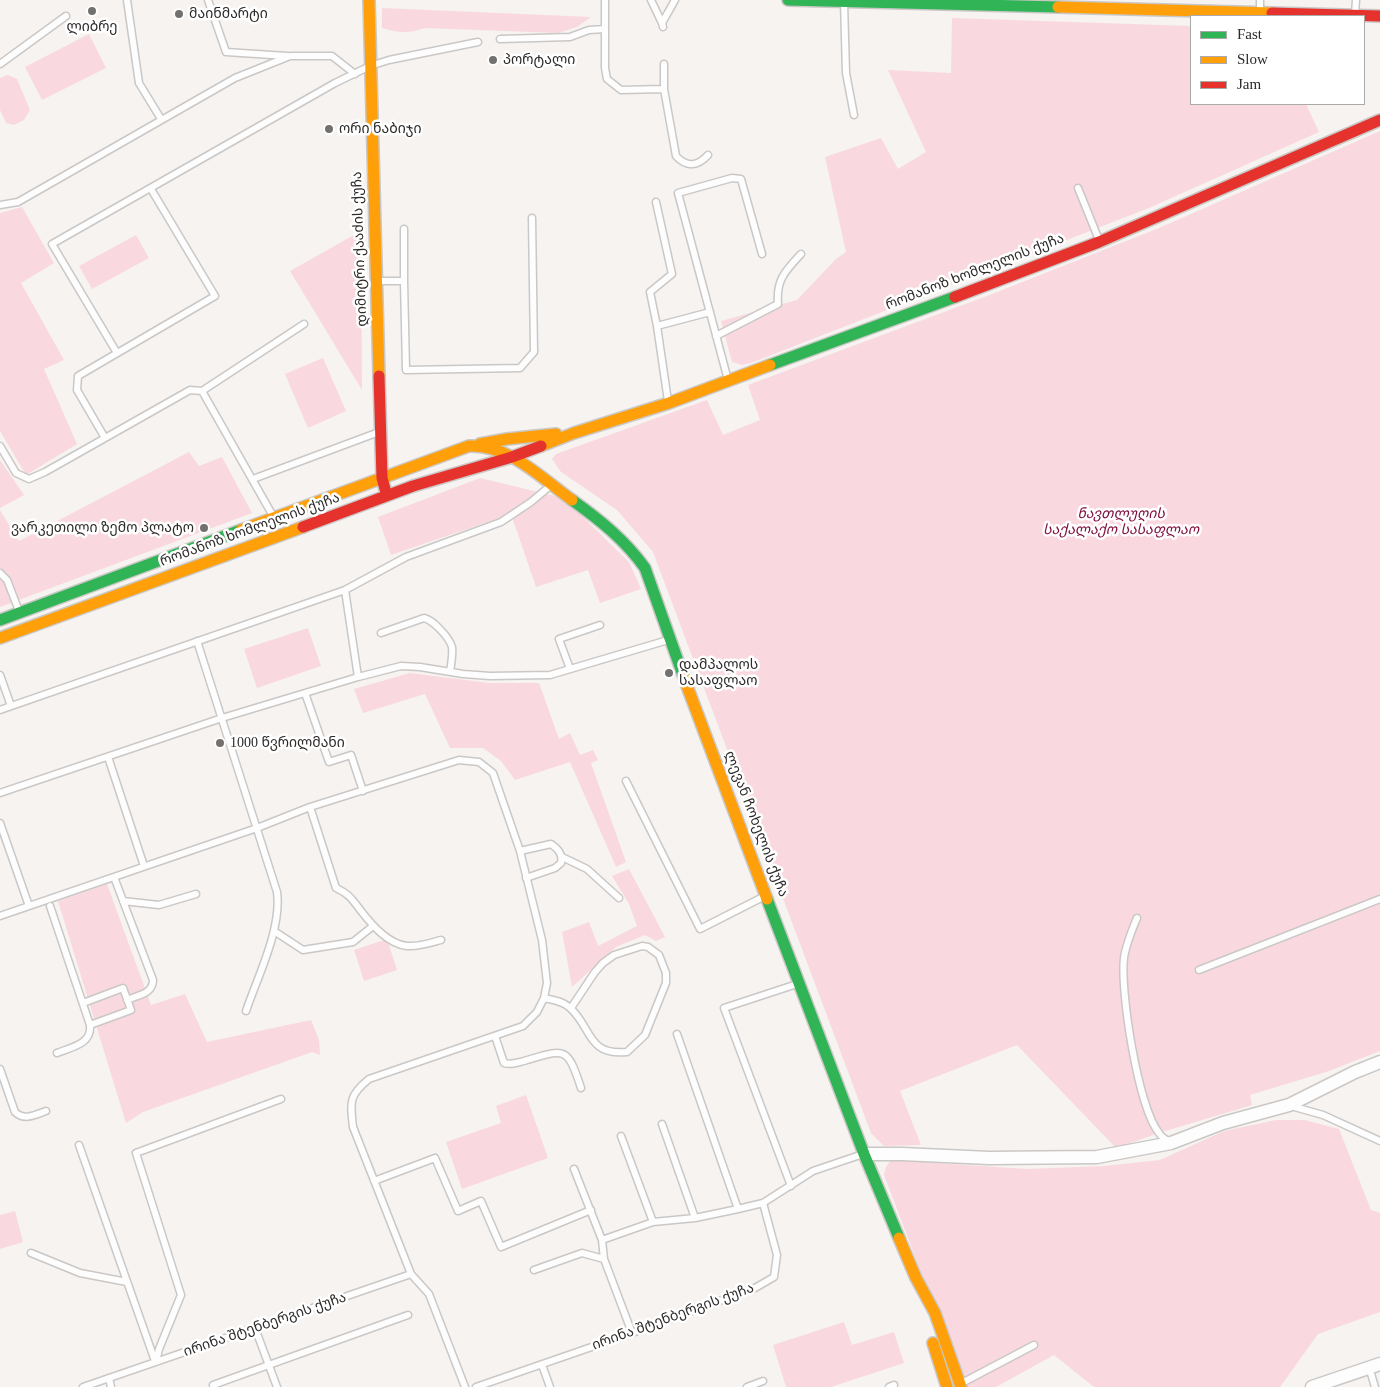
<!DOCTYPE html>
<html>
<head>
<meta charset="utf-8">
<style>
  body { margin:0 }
  #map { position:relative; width:1380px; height:1387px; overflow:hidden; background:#f6f3f1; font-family:"Times New Roman",serif }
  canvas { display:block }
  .legend { position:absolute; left:1190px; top:15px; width:175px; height:90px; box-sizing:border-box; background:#fff; border:1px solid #abaaaa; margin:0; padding:6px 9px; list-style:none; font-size:15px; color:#2d2b2a }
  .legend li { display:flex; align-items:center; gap:10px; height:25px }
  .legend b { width:25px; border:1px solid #abaaaa }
</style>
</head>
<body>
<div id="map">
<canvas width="1380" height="1387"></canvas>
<ul class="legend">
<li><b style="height:6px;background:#30b455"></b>Fast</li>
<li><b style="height:6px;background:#ff9f0a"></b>Slow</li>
<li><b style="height:6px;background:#e5322d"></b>Jam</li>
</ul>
</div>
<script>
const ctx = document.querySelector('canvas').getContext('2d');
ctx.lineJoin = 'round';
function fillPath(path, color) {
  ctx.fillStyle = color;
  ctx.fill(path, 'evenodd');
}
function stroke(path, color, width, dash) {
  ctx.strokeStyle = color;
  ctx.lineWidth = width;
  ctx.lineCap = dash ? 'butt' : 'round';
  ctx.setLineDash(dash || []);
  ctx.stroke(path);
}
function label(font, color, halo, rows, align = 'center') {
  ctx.font = font + ' "Times New Roman","Noto Sans Georgian",serif';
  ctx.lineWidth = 5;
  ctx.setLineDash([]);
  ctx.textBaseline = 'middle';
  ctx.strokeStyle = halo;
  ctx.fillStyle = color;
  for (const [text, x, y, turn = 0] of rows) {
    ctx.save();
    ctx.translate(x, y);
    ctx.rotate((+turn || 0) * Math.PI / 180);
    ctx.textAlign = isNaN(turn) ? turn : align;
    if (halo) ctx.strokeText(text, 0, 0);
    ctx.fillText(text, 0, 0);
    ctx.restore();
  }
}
const green = new Path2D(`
  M382 8 591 17 577 27 558 33 425 28C407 34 400 33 382 28Z
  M952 18 1191 26V104H1306L1319 132 1149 208 751 363 742 365 732 362 721 321 797 300 836 259 846 252 825 157 881 138 898 169 926 152 888 70 951 73Z
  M89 34 106 68 42 100 25 67Z
  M8 75 17 79 30 110 24 120 14 125 6 123 0 110V78Z
  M1380 131V1051L1329 1071 1250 1095 1252 1105 1159 1133 1116 1148 1017 1045 900 1091 921 1145 884 1146 871 1133 653 552 617 510 561 472 552 459 556 454 707 400 723 435 760 420 748 385 987 296 1159 228Z
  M22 207 54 263 21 283 64 360 44 369 77 444 26 475 0 431V213Z
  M361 231 362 390 290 271Z
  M136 235 149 258 92 289 79 266Z
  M323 358 346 411 308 428 285 374Z
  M189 452 199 466 222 457 252 513 0 607V510L19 541Z
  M0 460 24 495 0 508Z
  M480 478 555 496 580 514 629 562 641 589 600 603 588 570 536 587 511 514 391 555 378 517Z
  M308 628 321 666 257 688 244 649Z
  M410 673 489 683H539L559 739 570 733 580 755 593 750 598 760 591 763 626 862 616 867 570 762 515 780 501 761 483 748H450L425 694 363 713 354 689Z
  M629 869 665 937 656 941 645 935 616 947 572 987 562 932 589 922 598 946 637 926 629 904 612 876Z
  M107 884 151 1005 185 994 207 1042 311 1020 319 1040 320 1055 312 1052 143 1112 126 1123 58 901Z
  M387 939 397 970 364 981 354 950Z
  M526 1095 548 1158 462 1189 446 1142 501 1123 496 1106Z
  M1276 1120H1305L1339 1129 1371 1210 1380 1213V1312L1318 1334 1280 1387H1094L1054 1355 996 1387H967L942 1328 884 1175 886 1167 891 1160 1027 1169 1104 1166 1160 1160 1224 1131Z
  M15 1211 23 1242 0 1249V1215Z
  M844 1322 852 1345 894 1332 904 1363 831 1387H786L773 1345Z`);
const lane = new Path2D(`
  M127 0 139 83 161 119
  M208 0 226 52 287 56
  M605 0V68L607 79 621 90 664 89 676 156C687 168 698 166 708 155
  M651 0 662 23
  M844 2 846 73 854 115
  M1260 12V0
  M1355 14 1356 0
  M663 27 662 23 675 0
  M500 39 570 37 589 30 605 29
  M0 64 66 16
  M664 64V89
  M1078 188 1099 240
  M656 202 672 274 650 292 657 326
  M0 205 18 202 235 78 290 56H332L355 74
  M377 281H404L406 370 520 368 534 352 532 218
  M404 281V229
  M716 336 778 304C776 280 785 271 801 254
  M117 353 52 244 335 83 370 66 389 60 478 42
  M728 380 678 193 732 178 741 179 762 254
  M202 391 273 516
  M668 401 657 326 710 312
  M105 438 77 390 78 376 215 296 151 189
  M0 446 16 473 29 479 45 472 190 390 202 391 304 324
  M253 479 379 432
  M0 573 7 580 19 611
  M345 590 358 677
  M381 633 424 618C433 620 449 637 452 647 453 654 451 665 450 672
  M197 641 277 892C282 928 258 976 246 1011
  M570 669 559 639 600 625
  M0 675 11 706
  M305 693 329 762 351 755 363 791
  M0 710 345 590 406 557 501 522 531 502 550 486
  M108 757 144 866
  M626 781 700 929 765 896
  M0 793 222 718 358 677 401 666 420 667 463 674 490 676 550 675 668 640
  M310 807 336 888C349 894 352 899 361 911 372 925 388 944 407 946 419 947 430 943 441 940
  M0 823 29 906
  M520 851 551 844C558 849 563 854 561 863L555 868 526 878
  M562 857 587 869 619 898
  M114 877 153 980C153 994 138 995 127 1000
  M123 901 159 905 196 894
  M50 906 90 1025C92 1044 72 1047 57 1053
  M0 916 257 828 310 807 459 760 479 762 493 773 520 851 542 940 547 983 544 998 537 1012 523 1026 369 1079C349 1095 350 1102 353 1127L411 1274 429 1294 465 1387
  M1137 918C1132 930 1126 944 1124 958 1120 991 1138 1107 1159 1133 1161 1137 1167 1140 1171 1143
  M274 931 303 950 353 942 373 926
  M1199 970 1380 899
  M544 998C553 1000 562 1001 569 1007 592 1026 586 1056 627 1052L645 1035 666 983V973L659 955 648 947 642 946 614 955 603 963 595 972 571 1008
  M83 1003 123 988 131 1010 90 1025
  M677 1034 738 1209 763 1203 813 1171 863 1154
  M495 1036 504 1063C511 1065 516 1063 524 1061 565 1049 567 1045 581 1088
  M0 1069 15 1112C24 1121 35 1115 46 1111
  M1291 1106 1323 1115 1380 1141
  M662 1124 695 1218
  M621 1136 653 1222 695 1218 738 1209
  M79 1145 155 1361
  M574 1169 602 1240
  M374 1181 435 1158 458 1211 481 1201 501 1247 591 1210
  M791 1186 724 1008 797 984
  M31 1253 80 1273 127 1282
  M534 1270 582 1253 604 1259
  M255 1328 277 1387
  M632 1333 604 1259 602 1240 653 1222
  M156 1362 159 1349 181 1295 136 1153 281 1099
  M542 1365 550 1387
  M1369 1367 1375 1387
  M109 1378 111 1387
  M960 1384 1034 1345
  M213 1385 408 1315
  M83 1387 411 1274
  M476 1387 632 1333 755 1288 774 1277 777 1255 763 1203
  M747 1387 763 1381
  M889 1387 894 1385`);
const street = new Path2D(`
  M864 1154H902L989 1158 1097 1157 1171 1143 1223 1123 1289 1105 1355 1072 1380 1062
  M1312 1387 1380 1364`);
const fast = new Path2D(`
  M788 0 1058 7
  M770 365 955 297
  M572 500C600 520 625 540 645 568L684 678
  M0 620 241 530
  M767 899 864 1154 899 1238`);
const slow = new Path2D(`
  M369 0 379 376
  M1058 7 1272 13
  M480 444 507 439 556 434
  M541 446 574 433 669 403 770 365
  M241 530 469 446C509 444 541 478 572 500
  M0 638 303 527
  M684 678 767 899
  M899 1238 916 1278 935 1313 961 1387
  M933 1343 947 1387`);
const jam = new Path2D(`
  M1272 13 1380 16
  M955 297 1099 242 1380 120
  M379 376 382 478 385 489
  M303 527 413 486 512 457 541 446`);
const markers = [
  [92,11,5,"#737170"],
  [179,14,5,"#737170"],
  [493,60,5,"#737170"],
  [329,129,5,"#737170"],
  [204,528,5,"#737170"],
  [669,673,5,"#737170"],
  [220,743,5,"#737170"]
];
const poiNames = [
  ["მაინმარტი",189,14],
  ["ლიბრე",92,27,"center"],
  ["პორტალი",503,60],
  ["ორი ნაბიჯი",339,129],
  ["ვარკეთილი ზემო პლატო",194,528,"right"],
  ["დამპალოს",679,665],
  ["სასაფლაო",679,681],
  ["1000 წვრილმანი",230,743]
];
const streetNames = [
  ["დიმიტრი ქააძის ქუჩა",360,249,-92],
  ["რომანოზ ხომლელის ქუჩა",975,272,-21],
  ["რომანოზ ხომლელის ქუჩა",250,530,-20],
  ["ლევან ჩოხელის ქუჩა",756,824,69],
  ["ირინა შტენბერგის ქუჩა",673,1317,-20],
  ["ირინა შტენბერგის ქუჩა",265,1325,-19]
];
const parkNames = [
  ["ნავთლუღის",1121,514],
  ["საქალაქო სასაფლაო",1121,530]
];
fillPath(green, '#f9d9df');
stroke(lane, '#cac8c6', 9);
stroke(street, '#cac8c6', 15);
stroke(fast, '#cac8c6', 14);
stroke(slow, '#cac8c6', 14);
stroke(jam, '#cac8c6', 14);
stroke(lane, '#fefdfd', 6);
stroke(street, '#fefdfd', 12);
stroke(fast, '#30b455', 11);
stroke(slow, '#ff9f0a', 11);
stroke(jam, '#e5322d', 11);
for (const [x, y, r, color] of markers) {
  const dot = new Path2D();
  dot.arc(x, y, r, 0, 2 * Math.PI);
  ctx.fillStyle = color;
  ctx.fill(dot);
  stroke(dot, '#fff', 2);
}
label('14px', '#2d2b2a', '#fff', poiNames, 'left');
label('14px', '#2d2b2a', '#fff', streetNames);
label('italic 14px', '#800f3f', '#fff', parkNames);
</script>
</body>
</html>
